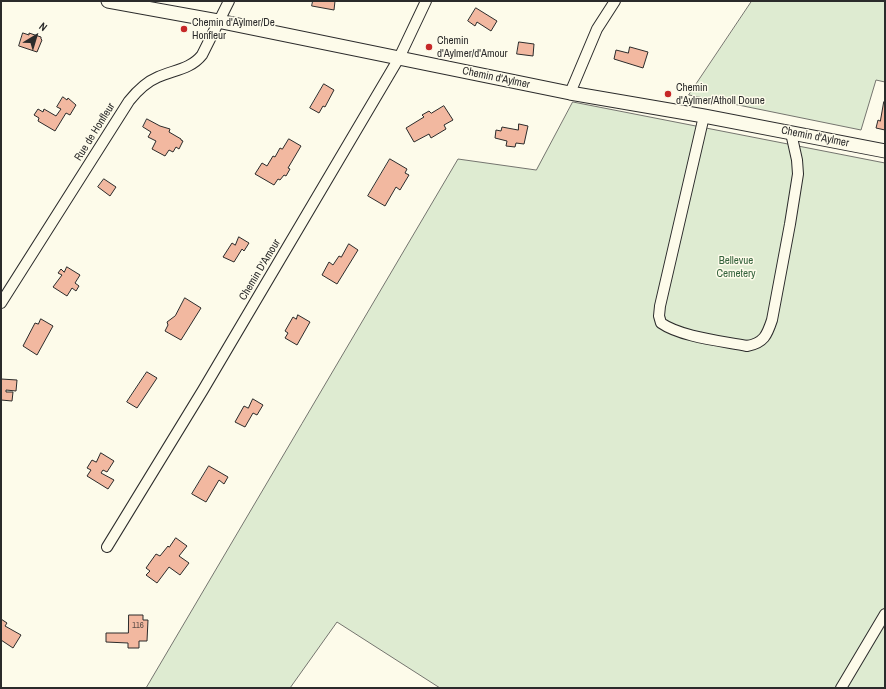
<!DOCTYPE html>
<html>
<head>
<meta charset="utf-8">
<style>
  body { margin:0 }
  #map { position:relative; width:886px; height:689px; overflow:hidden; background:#fdfbea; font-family:"Archivo Narrow",sans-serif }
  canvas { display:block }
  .frame { position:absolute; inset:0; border:2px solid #2b2b2b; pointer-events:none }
  .north { position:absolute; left:16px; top:16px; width:40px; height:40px; -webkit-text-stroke:3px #fdfbea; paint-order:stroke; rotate:38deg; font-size:11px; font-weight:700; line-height:16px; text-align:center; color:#2b2b2b }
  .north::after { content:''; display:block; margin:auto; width:14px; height:18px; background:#2b2b2b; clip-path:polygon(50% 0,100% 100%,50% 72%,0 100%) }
</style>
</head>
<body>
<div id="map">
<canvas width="886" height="689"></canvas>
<div class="frame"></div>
<div class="north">N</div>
</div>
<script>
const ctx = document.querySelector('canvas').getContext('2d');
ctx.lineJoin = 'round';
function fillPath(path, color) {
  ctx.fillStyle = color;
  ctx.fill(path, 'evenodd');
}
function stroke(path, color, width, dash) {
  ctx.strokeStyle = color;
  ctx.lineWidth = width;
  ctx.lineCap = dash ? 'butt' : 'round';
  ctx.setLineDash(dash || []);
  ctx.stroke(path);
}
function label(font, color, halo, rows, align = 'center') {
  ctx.font = font + ' "Archivo Narrow",sans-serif';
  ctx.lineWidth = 3;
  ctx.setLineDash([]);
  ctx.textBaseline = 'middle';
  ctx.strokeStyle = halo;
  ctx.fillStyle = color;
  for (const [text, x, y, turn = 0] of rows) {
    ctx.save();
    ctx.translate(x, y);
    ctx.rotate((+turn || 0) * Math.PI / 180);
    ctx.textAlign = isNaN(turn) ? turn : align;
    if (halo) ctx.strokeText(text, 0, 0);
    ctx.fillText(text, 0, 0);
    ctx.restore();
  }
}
const green = new Path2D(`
  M752 1H885V82L876 80 861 130 689 95Z
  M573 102 885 163V688H440L337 622 290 688H146L458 159 536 170Z`);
const building = new Path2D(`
  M313 1H335L334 10 312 6Z
  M476 8 497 21 491 31 477 22 475 26 468 21Z
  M23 33 29 35V33L41 37V39L42 40 37 52 19 46Z
  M519 42 534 44 533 56 517 54Z
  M630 47 648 52 643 68 614 59 616 50 628 53Z
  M324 84 334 90 325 107 323 106 319 113 310 108Z
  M63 97 67 100 68 98 76 105 70 115 66 113 55 131 38 121 39 118 34 115 38 109 43 112 44 109 56 116 61 109 57 107Z
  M884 102 885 103V130L876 128 878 120 880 121Z
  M444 106 453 120 444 125 446 129 431 138 429 134 414 142 406 128 424 117 422 115 429 111 431 113Z
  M147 119 160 126 170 129 169 132 181 139V140L183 141 179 149 176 147 173 152 169 150 165 156 152 149 156 141 148 137 151 132 143 127Z
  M519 124 528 126 524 144 516 143 515 147 506 146 507 141 495 138 496 130 501 131 502 127 518 130Z
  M289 139 301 146 288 168 290 169 286 176 284 175 280 180 278 179 274 185 255 174 262 163 267 166 273 156 275 157 280 148 282 149Z
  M390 159 407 169 405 173 409 175 400 190 396 187 385 206 368 196Z
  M104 179 116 187 110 196 98 187Z
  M239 237 249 243 244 251 242 249 234 262 223 257 232 243 235 245Z
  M349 244 358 250 337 284 322 275 329 262 333 265 339 256 341 257Z
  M67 267 80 275 75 283 79 286 76 291 72 288 67 296 53 287 62 275 58 273 61 269 64 272Z
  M185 298 201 308 181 340 165 331 168 325 167 322 175 316Z
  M298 315 310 322 297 345 285 338 288 333 285 331 293 317 296 319Z
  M41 319 53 326 37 355 23 346 35 323 38 324Z
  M147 372 157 378 137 408 127 402Z
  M1 379 17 380 16 391 6 390V392H13L12 401 1 400Z
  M253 399 263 405 257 415 253 413 245 427 235 422 244 406 248 408Z
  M101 453 114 461 107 472 103 470 101 473 114 480 108 489 87 476 91 470 87 468 92 460 96 462Z
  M209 466 228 477 224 484 219 480 206 502 192 494Z
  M176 538 187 546 179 556 189 563 180 575 169 567 157 583 146 575 150 571 146 568 156 554 160 556 168 546 169 547Z
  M129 615H143V620H148L147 641H139V648H128V643L106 642V633H128Z
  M1 619 7 623 5 626 21 635 13 648 1 640Z`);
const minor = new Path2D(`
  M570 93 597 29 615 1
  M704 116 660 306 659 316 661 323C681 337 722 341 747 346 764 343 767 335 772 320L790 224 798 174 797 160 791 133
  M1 303 129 101C137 91 146 82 158 77 174 70 191 69 202 55L229 1
  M107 547 203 390 399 58 426 1
  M841 688 885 614`);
const major = new Path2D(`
  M108 1 218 21 570 93 704 116 885 151`);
const markers = [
  [184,29,4,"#c62828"],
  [429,47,4,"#c62828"],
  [668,94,4,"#c62828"]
];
const numberNames = [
  ["116",138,626]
];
const poiNames = [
  ["Chemin d'Aylmer/De",192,23],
  ["Honfleur",192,36],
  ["Chemin",437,41],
  ["d'Aylmer/d'Amour",437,54],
  ["Chemin",676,88],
  ["d'Aylmer/Atholl Doune",676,101]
];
const streetNames = [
  ["Chemin d'Aylmer",496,78,12],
  ["Rue de Honfleur",95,132,-58],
  ["Chemin d'Aylmer",815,137,11],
  ["Chemin D'Amour",260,270,-59]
];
const parkNames = [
  ["Bellevue",736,261],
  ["Cemetery",736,274]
];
fillPath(green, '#deebd1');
stroke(green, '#74746e', 1);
fillPath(building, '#f2b8a0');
stroke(building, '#2b2b2b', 1);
stroke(minor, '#2b2b2b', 12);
stroke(major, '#2b2b2b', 15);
stroke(minor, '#fdfbea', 10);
stroke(major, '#fdfbea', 13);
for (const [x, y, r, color] of markers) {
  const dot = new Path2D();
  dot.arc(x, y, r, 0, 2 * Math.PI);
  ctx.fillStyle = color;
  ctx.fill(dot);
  stroke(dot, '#fdfbea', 1.5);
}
label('9px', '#5d4e48', null, numberNames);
label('11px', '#2b2b2b', '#fdfbea', poiNames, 'left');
label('11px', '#2b2b2b', '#fdfbea', streetNames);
label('11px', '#34623c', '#fdfbea', parkNames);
</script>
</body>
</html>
